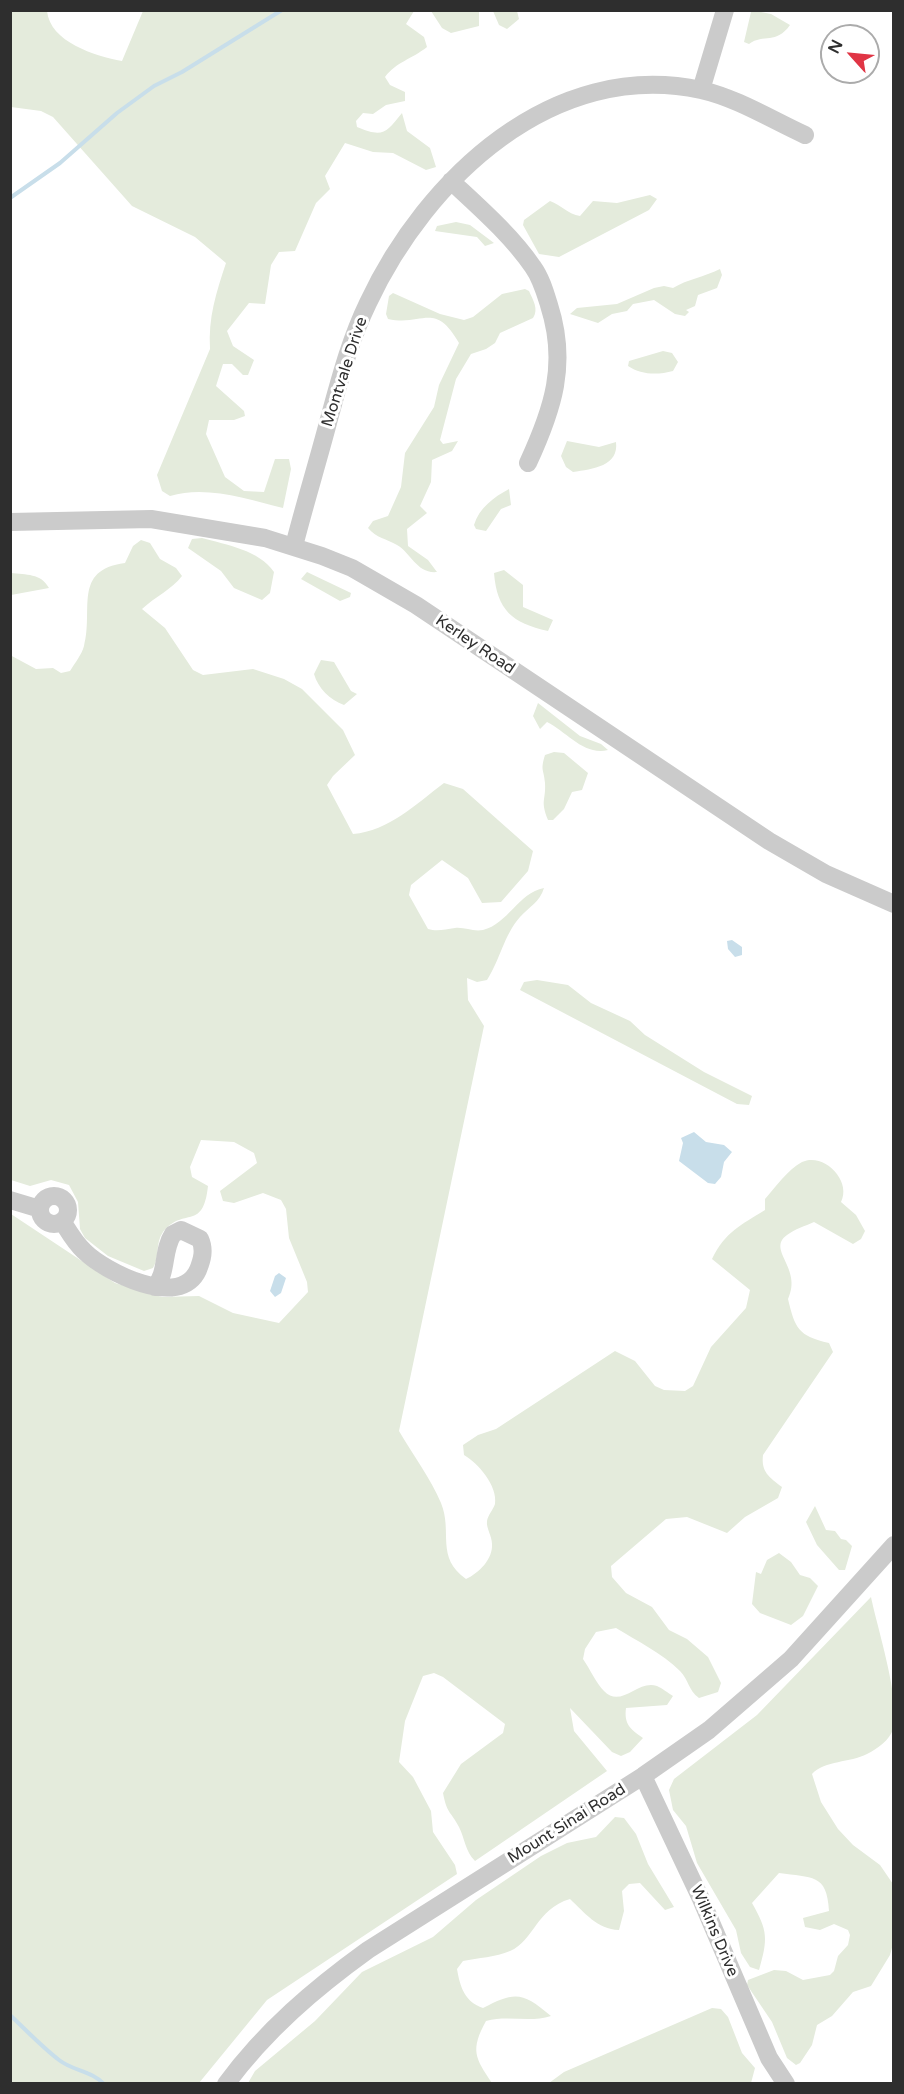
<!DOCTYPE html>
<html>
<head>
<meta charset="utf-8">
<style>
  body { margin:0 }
  #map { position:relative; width:904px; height:2094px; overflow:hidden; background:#fff; font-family:"Varela Round",sans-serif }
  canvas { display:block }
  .frame { position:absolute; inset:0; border:12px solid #2e2e2e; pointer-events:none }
  .north { position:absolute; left:820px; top:24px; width:60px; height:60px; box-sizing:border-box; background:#fff; border:2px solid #ababab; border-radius:50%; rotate:297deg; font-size:16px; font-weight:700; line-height:24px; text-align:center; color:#2e2e2e }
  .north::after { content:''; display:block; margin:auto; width:21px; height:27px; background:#e03545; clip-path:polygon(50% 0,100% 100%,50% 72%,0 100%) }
</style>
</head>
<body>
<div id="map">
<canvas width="904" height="2094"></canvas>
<div class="frame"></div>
<div class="north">N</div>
</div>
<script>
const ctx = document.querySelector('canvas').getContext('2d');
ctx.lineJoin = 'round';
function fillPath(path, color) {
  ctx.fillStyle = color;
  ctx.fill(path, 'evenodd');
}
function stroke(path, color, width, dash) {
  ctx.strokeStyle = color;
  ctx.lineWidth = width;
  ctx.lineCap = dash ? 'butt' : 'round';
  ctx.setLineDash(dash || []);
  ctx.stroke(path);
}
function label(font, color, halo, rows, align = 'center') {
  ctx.font = font + ' "Varela Round",sans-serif';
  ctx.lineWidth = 6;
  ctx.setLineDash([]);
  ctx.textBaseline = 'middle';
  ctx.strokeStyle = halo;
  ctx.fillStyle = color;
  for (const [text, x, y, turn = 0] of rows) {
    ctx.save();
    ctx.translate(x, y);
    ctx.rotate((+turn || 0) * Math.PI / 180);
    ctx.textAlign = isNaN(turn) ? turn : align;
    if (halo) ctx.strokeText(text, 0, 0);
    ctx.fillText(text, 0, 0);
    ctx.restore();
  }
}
const green = new Path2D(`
  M10 11H47C50 42 95 56 122 61L143 11H414L406 24 424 37 427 47C412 59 396 62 385 77L390 85 405 92V101L386 105 373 114 363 113 356 121 357 127C383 138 386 133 402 113L407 131 430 148 436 167 426 170 393 153 373 152 345 143 325 176 330 189 316 203 295 251 279 252 271 265 265 304 249 303 227 331 233 346 254 360 248 375H243L232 364H223L216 386 244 411 245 416 234 420H209L206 434 225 477 244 491 264 492 275 459H289L291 469 283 508C247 499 206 485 170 496L162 491 157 475 210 349C208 318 216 293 226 263L195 237 132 206 53 117 41 111 11 107Z
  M431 11H479V26L451 33 442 28Z
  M493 11H517L519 19 507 29 499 25Z
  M756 11 771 14 790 25C776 45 764 33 749 44L744 42 751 12Z
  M650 195 657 199 649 210 559 257 539 254 523 225 524 220 550 201C561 205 568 214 580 216L593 201 617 203Z
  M456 222 470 225 494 243 485 246 477 237 435 231 437 226Z
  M720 269 722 275 717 288 698 295 695 306 686 310 689 312 685 316 675 314 654 300 633 304 627 311 612 314 598 323 570 314 577 308 617 304 654 288 664 286 673 288C688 279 704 277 720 269Z
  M525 289 529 291C533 300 539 309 533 318L500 333 495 343 486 349 471 354 456 379 440 440 443 444 458 441 452 451 432 460 431 482 420 506 427 513 407 529 408 546 428 560 437 572C417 574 411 553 397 545 387 539 376 538 368 528L373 521 388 516 401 487 405 453 434 407 439 385 459 343C434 300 423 327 388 319L386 314 389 296 393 293 440 314 464 320 473 317 502 294Z
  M663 351 672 353 678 362 673 371C658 375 641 375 628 366L629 361Z
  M567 441 599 447 616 442C619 466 593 469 573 472L566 467 561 456Z
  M509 489 511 505 501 509 486 531 476 529 474 525C479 508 494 497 509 489Z
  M202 538C227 545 259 550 274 572L270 593 262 600 234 588 221 571 188 548 192 539Z
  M141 540 150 543 160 559 176 568 182 576C172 589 155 597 142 609L165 628 193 670 203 675 253 669 284 679 302 689 343 730 355 755 333 776 327 785 353 834C389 831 416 804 444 783L463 789 533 851 528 871 501 902 482 903 468 878 442 860 411 885 409 895 428 929C438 932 445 929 455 928 465 927 473 932 483 930 508 924 518 893 544 888 540 902 529 907 520 917 504 935 500 960 487 980L477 982 467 978 468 1000 484 1026 399 1431C413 1455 431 1479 441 1503 453 1532 435 1557 466 1579 479 1573 493 1559 492 1544 492 1536 486 1528 487 1521 488 1515 493 1510 495 1504 498 1486 478 1463 464 1455L463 1445 478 1435 496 1429 615 1351 635 1361 655 1386 664 1390 685 1391 693 1386 711 1347 746 1308 750 1290 712 1259C725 1232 741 1225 765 1210V1199C775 1188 788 1169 802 1162 824 1152 852 1181 841 1202L856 1215 865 1231 861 1239 853 1244 814 1222C805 1226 795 1229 787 1235 766 1250 803 1268 788 1299 795 1328 798 1336 829 1343L833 1352 763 1455C761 1472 769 1477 782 1487L778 1498 745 1517 727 1533 687 1517 666 1519 611 1566 612 1577 626 1593 652 1607 669 1630 687 1639 708 1657 721 1683 718 1692 699 1698C688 1690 689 1680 680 1671 662 1653 637 1641 616 1628L596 1632 585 1649 583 1659C590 1669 596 1683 604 1691 621 1709 638 1679 657 1686 662 1688 668 1693 673 1696L667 1705 626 1708C624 1724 630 1729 643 1738L630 1752 621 1756 612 1752 570 1708 574 1731 607 1771 475 1861C465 1851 465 1839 459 1827 450 1810 447 1814 443 1793L461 1764 503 1733 505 1724 443 1677 434 1673 423 1676 405 1721 399 1762 413 1777 431 1811 433 1832 455 1865 457 1874 267 2000 199 2083H11V1214L115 1283 162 1297 199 1296 233 1313 279 1323 308 1292 307 1282 289 1238 286 1209 281 1200 263 1193 234 1203 223 1201 220 1191 257 1163 254 1153 234 1142 201 1140 190 1167 192 1177 208 1186C203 1232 184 1206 163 1232 155 1243 160 1257 153 1268L144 1271 108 1256 85 1238 80 1229 78 1202 69 1185 51 1180 30 1186 11 1180 10 655 36 669 53 668 61 673 70 671C75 663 82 654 84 646 94 610 72 570 125 563L133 546Z
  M504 570 523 585V607L553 620 548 631C512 623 497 610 494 573Z
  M307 572 351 593 350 597 340 601 301 579Z
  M11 573C26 575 41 573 49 588L11 595Z
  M321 660 334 662 351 691 357 694 344 705C330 700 318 688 314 674Z
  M538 703 580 736 601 744 608 750C584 756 567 732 547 722L540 729 533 716Z
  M554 752 564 753 588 773 582 790 572 792 564 809 553 820H548C540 800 546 801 545 783 544 769 540 771 545 755Z
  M537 980 568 985 591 1003 630 1021 645 1035 704 1072 752 1096 749 1105 737 1104 520 990 524 982Z
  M815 1506 826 1530 835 1531 841 1539 846 1540 852 1546 845 1570H839L817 1545 806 1522Z
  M779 1553 791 1562 800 1575 810 1578 818 1586 803 1616 791 1625 760 1613 752 1604 756 1572 761 1574 767 1560Z
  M871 1597C877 1627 901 1701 893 1729 890 1740 877 1749 867 1754 850 1763 825 1760 812 1774L821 1802 838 1829 853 1845 880 1865 893 1884V1944L890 1955 871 1986 853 1992 832 2016 817 2025 812 2045 800 2063 796 2065 787 2058 772 2022 747 1985 748 1980 774 1970 786 1971 803 1980 830 1975 834 1971 838 1956 848 1945 850 1935 848 1930 834 1924 820 1930 805 1927 803 1918 829 1911C827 1873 812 1878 779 1873L752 1903C768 1931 768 1939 759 1970L750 1967 741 1953 736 1930 697 1863 686 1826 673 1810 669 1790 674 1779 757 1715Z
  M615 1817 624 1818 636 1834 648 1864 674 1907 665 1910 640 1883 629 1884 622 1891 624 1911 619 1930C597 1929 585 1913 570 1899 536 1909 534 1941 510 1951 496 1957 478 1958 463 1961L457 1969C460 1987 465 2002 483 2008 515 1991 523 1992 551 2016 530 2023 508 2015 486 2021 470 2050 475 2058 492 2083H248L255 2071 315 2021 362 1972 433 1937 476 1900 541 1856 567 1843 596 1837Z
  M712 2008 721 2009 728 2017 742 2053 755 2068 751 2083H549L564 2072Z`);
const water = new Path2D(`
  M732 940 742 947V955L735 957 728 949 727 941Z
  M694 1132 706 1142 724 1145 732 1152 724 1162 721 1177 715 1184 708 1183 679 1161 683 1143 681 1138Z
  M279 1273 286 1278 281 1293 275 1297 270 1291 275 1276Z`);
const stream = new Path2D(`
  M10 198 60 163 117 113 154 86 182 72 282 10
  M10 2015C26 2030 42 2047 59 2060 73 2071 92 2071 104 2084`);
const minor = new Path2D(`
  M701 90 725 10
  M451 181C480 208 511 235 533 267 541 278 545 292 549 305 568 364 553 409 528 463
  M10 522 151 519 265 538 322 556 352 568 416 605 769 841 826 874 894 904
  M294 546C305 503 318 461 329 419 340 379 350 340 368 303 426 179 553 58 701 90 737 98 772 120 805 135
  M40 1210a14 14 0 1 1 28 0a14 14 0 1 1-28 0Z
  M10 1200 40 1209
  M62 1221C69 1232 75 1243 84 1251 105 1272 180 1310 198 1270 202 1260 205 1250 200 1239L181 1230 173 1234C162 1251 168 1272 155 1287
  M643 1776 701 1899 769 2058 786 2084
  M226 2084C266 2030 314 1989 368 1950L643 1776 709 1730 791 1659 894 1545`);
const streetNames = [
  ["Montvale Drive",345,372,-72],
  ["Kerley Road",475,645,34],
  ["Mount Sinai Road",567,1824,-32],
  ["Wilkins Drive",714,1931,67]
];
fillPath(green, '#e4ebdc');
fillPath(water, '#c8deea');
stroke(stream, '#c8deea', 4);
stroke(minor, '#cbcbcb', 18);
label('16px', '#2e2e2e', '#fff', streetNames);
</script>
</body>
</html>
